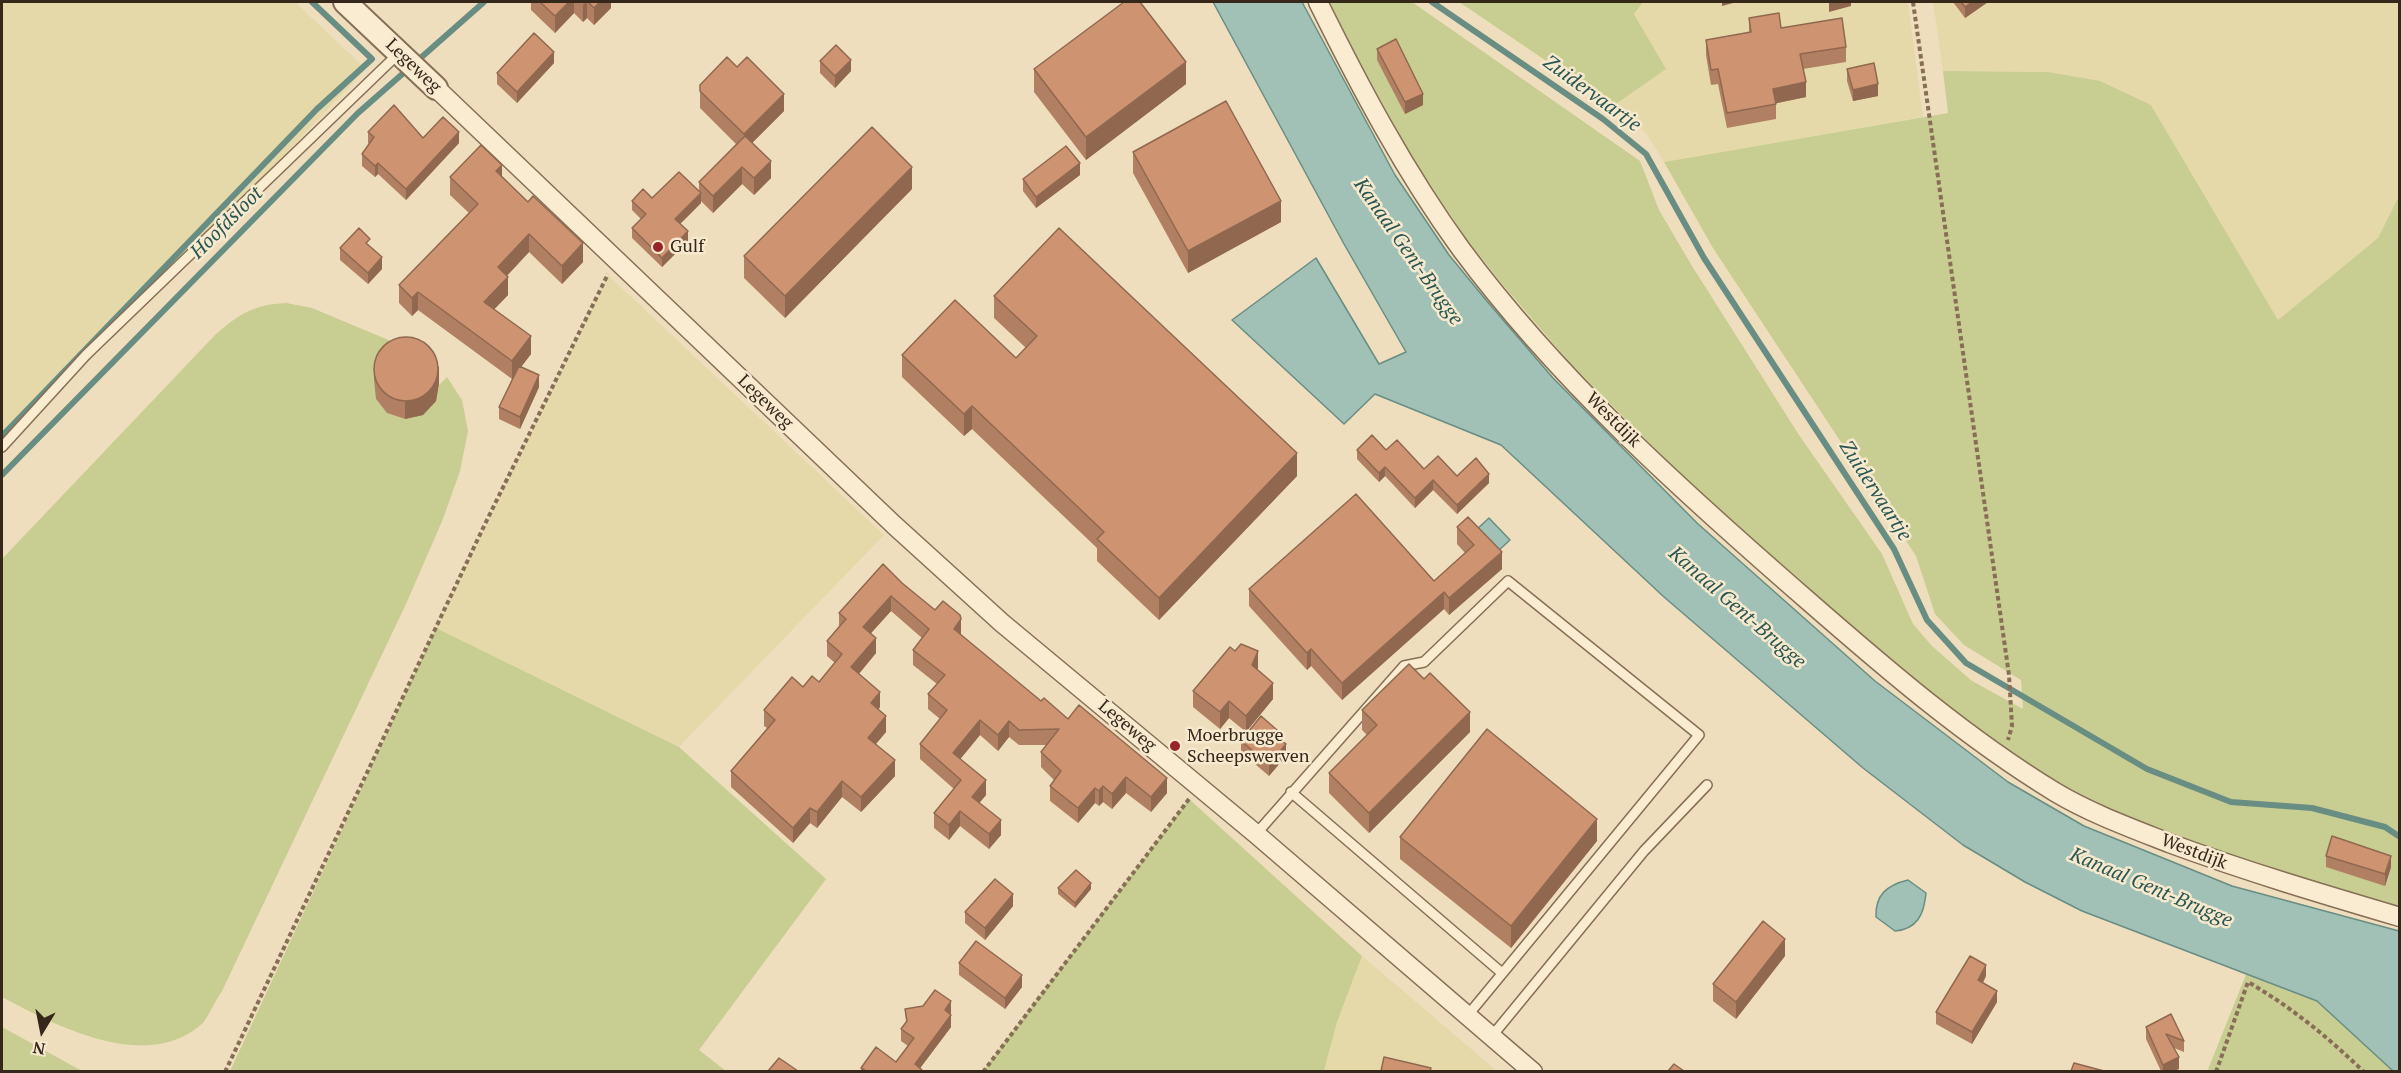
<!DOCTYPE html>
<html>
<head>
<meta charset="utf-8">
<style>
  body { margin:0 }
  #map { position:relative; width:2401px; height:1073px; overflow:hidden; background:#efdebd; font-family:"PT Serif",serif }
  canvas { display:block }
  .frame { position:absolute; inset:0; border:3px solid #36271b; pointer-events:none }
  .north { position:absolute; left:12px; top:1001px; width:60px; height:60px; -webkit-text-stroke:4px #f6e9cd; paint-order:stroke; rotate:190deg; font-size:16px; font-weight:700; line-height:24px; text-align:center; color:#36271b }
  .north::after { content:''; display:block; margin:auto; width:21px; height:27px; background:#36271b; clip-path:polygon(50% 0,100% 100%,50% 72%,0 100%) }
</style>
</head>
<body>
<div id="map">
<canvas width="2401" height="1073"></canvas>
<div class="frame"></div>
<div class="north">N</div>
</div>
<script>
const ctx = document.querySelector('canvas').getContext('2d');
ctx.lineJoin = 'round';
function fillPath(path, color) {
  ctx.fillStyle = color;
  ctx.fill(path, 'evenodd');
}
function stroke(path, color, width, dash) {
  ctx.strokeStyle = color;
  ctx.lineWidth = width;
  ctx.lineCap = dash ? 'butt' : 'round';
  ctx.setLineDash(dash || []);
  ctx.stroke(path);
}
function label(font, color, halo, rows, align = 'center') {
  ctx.font = font + ' "PT Serif",serif';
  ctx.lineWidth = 5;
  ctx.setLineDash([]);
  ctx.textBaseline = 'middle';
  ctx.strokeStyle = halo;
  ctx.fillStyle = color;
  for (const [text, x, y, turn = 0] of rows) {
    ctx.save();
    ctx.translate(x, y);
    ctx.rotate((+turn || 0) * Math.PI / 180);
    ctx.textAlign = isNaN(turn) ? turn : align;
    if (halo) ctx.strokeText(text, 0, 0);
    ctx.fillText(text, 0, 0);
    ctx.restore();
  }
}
const farmland = new Path2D(`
  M2 2H295L366 69 194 250 2 447Z
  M1643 2H1908L1923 117 1664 162 1646 133 1613 106 1665 69 1634 13Z
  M1933 2H2399V196L2378 238 2278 320 2151 105 2048 72 1943 71Z
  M608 275 884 535 679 747 436 628Z
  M1362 956 1497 1071 1324 1072 1337 1022Z`);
const green = new Path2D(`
  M1327 2H1412L1640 161 1659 210 1692 266 1799 435 1882 554 1913 624 1932 646 1972 681 2023 709 2021 680 1964 645 1935 614 1916 556 1713 248 1664 162 1948 113 1943 71 2048 72 2100 81 2151 105 2278 320 2378 238 2399 196V908L2240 864 2142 827 2059 788 1890 663 1713 507 1570 363 1503 285 1468 241 1415 163Z
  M1459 2H1643L1634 14 1666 69 1613 106Z
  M286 303 312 308 398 344 376 398 387 413 405 419 447 377 462 400 468 431 460 471 443 519 406 604 222 991C215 1001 210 1013 203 1023 148 1073 60 1028 2 997V559L216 334C241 313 253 305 286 303Z
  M436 628 679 747 826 879 699 1050 726 1071H230Z
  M1189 799 1362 956 1337 1022 1324 1071H983Z
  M2247 972 2317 1001 2393 1071 2207 1072Z
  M2 1027 82 1071H2Z`);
const water = new Path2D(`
  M1213 2H1302L1395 175 1449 255 1486 300 1553 378 1697 523 1875 681 2008 782 2084 826 2232 886 2399 931V1071H2393L2317 1001 2082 911 2025 882 1963 845 1863 768 1664 597 1501 445 1375 394 1344 424 1232 320 1316 258 1379 364 1406 352 1344 244Z
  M1489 518 1510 540 1497 552 1476 530Z
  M1908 880 1926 893C1924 915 1917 929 1895 931L1876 917C1875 895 1887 885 1908 880Z`);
const stream = new Path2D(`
  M1432 2 1603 119 1646 154 1704 258 1894 549 1927 620 1966 663 2147 769 2231 802 2312 808 2385 827 2400 837
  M416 62 484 2
  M2 436 317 109 372 59 312 2
  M2 475 358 113 408 69`);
const path = new Path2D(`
  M1913 2 2009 675 2012 726 2008 740
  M225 1072 485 524 608 274
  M983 1072 1189 799
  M2216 1072 2248 982C2291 1007 2328 1037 2364 1072`);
const service = new Path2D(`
  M2 447 86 355 399 53
  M1291 792 1502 973
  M1256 834 1404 666 1424 662 1508 581 1699 735 1468 1015
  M1492 1036 1644 851 1707 785`);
const minor = new Path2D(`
  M1318 2C1360 87 1405 172 1461 249 1558 380 1683 492 1806 599 1885 668 1965 737 2055 792 2090 813 2131 828 2169 843 2245 871 2322 894 2400 917
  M436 88 894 525 1002 623 1256 834 1533 1072`);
const tertiary = new Path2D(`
  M345 2 436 88`);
const wall = new Path2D(`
  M531 2H611V8L594 25 587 18 583 22 574 13 555 33 531 10Z
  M1953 2H1988L1965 18Z
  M1749 18 1846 47V62L1803 69 1806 97 1776 103V119L1727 128 1718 84 1711 85 1706 55V40L1749 33Z
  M1377 49 1423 105 1405 114 1377 60Z
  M820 61 851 71 835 88 820 73Z
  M554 63 517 103 497 84V73Z
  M1034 69 1186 84 1086 160 1034 92Z
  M1847 69 1878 96 1853 101 1847 81Z
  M700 85 784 111 752 143 771 178 754 195 742 184 713 213 701 201V203L680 224 688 241 662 267 632 238V228L641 219 632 210V201L699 191V182L736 144 700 108Z
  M368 132 423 138 459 143 406 200 378 174 375 177 362 166V154L369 144 368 143Z
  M1133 152 1281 222 1188 273 1133 173Z
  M1080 175 1036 208 1023 191V179Z
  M502 176 583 262 562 284 529 252 507 276 508 295 494 309 531 354 521 367 539 387 520 429 499 419V407L513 377 512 379 418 310 412 316 399 303V285L469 213 450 195V177Z
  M912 189 785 318 744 278V256Z
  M370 246 382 269 368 284 340 260V248Z
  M994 296 1297 476 1159 620 1097 561V548L972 429 964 436 902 377V355L1016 358 1026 348 994 318Z
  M374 363 439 383 436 401 423 415 405 419 387 413 376 399 374 380Z
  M1357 450 1424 469 1489 483 1457 514 1433 490 1415 508 1385 476 1379 482 1357 459Z
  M1457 527 1502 569 1449 615 1444 609 1342 700 1311 666 1307 670 1249 606V589L1434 581 1465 553 1457 544Z
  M902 583 961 635 1041 701 1068 719 1167 793 1151 812 1126 793 1112 809 1103 802 1099 806 1095 803 1078 823 1050 801V786L1054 780 1041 767V752L1047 745H1019L1009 737 998 751 980 735 960 759 986 795 979 803 1001 835 989 849 960 826 949 840 934 828V813L954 789 920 759V744L940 719 928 709V694L937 684 913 665V650L922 638 891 611 871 633 876 653 859 674 880 707 878 710 886 732 876 744 895 776 861 812 842 797 817 828 810 823 793 843 731 787V771L767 728 764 726V710L803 687 819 682 835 663 827 656V641L839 626V613Z
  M1258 668 1257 670 1273 699 1246 732 1229 718 1220 729 1193 707V691Z
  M1362 710 1470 732 1369 833 1329 793V773L1367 735 1362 730Z
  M1241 741 1284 743 1286 756 1269 776 1241 752Z
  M1400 837 1597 841 1511 948 1400 859Z
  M2326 856 2391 867 2385 886 2326 867Z
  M1058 888 1091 889 1075 908 1058 894Z
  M1013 906 985 940 965 923V912Z
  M1785 956 1736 1019 1713 1001V984Z
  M959 963 1022 987 1005 1009 959 975Z
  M1986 976 1983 983 1997 1002 1972 1044 1936 1024V1012Z
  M905 1009 951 1013 950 1014 951 1027 920 1068 922 1071H861V1068L896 1062 908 1046 901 1041V1029L906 1022Z
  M2146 1027 2184 1041V1052L2174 1048 2179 1069 2173 1071H2161L2146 1039Z`);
const shadedWall = new Path2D(`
  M569 2H574V13L555 33V16Z
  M586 2H587V18L583 22V5Z
  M600 2H611V8L594 25V8Z
  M1722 2H1737L1722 6Z
  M1829 2H1851V6L1829 12Z
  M1972 2H1988L1965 18V7Z
  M554 52V63L517 103V92Z
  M851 60V71L835 88V76Z
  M1186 62V84L1086 160V137Z
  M1806 82V97L1773 104V89Z
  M1878 84V96L1853 101V90Z
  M784 94V111L744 151V134Z
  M1423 94V105L1405 114V102Z
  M459 132V143L406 200V189Z
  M771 161V178L754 195V178Z
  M378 163V174L375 177V166Z
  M1080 163V175L1036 208V197Z
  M502 165V183L496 171Z
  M742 167V184L713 213V196Z
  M912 167V189L785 318V296Z
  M701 193V203L675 229V219Z
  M1281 201V222L1188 273V251Z
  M688 231V241L662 267V258Z
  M529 234V252L498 285V267Z
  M583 243V262L562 284V266Z
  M382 257V269L368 284V273Z
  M508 277V295L484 320V302Z
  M418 292V310L412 316V298Z
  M531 336V354L512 379V361Z
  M439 366V383L436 401 423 415 405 419V402Z
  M539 375V387L520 429V417Z
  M972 406V429L964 436V414Z
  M1297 453V476L1159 620V598Z
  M1385 467V476L1379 482V473Z
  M1489 474V483L1457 514V505Z
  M1433 480V490L1415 508V498Z
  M1502 552V569L1449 615V598Z
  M1444 592V609L1342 700V683Z
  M891 596V611L863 642V627Z
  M961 619V635L954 629Z
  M876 638V653L851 683V667Z
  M1311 649V666L1307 670V653Z
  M1258 651V668L1252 682V665Z
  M1273 683V699L1246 732V716Z
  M880 692V707L871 719V703Z
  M1229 701V718L1220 729V712Z
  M1470 712V732L1369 833V813Z
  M886 716V732L868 753V738Z
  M980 720V735L953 768V753Z
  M1009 721V737L998 751V735Z
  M1284 736V746L1286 744V756L1269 776V764L1281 740Z
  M895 760V776L861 812V797Z
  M1126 777V793L1112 809V794Z
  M1167 778V793L1151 812V797Z
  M986 780V795L972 812V797Z
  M842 781V797L817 828V812Z
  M1103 786V802L1099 806V791Z
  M1095 788V803L1078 823V808Z
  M810 808V823L793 843V828Z
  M960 811V826L949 840V825Z
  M1597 819V841L1511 948V926Z
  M1001 820V835L989 849V834Z
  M2391 856V867L2385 886V874Z
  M1091 883V889L1075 908V903Z
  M1013 894V906L985 940V928Z
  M1785 939V956L1736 1019V1002Z
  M1986 965V976L1978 991V980Z
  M1022 975V987L1005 1009V998Z
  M1997 991V1002L1972 1044V1032Z
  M951 1001V1013L945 1022V1010Z
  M951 1015V1027L918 1071 915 1064Z
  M2179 1057V1069L2173 1071H2163V1065Z`);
const building = new Path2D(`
  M540 2H569L555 16Z
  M588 2H600L594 8Z
  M1124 2H1140L1186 62 1086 137 1034 69Z
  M1961 2H1972L1965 7Z
  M1779 13 1781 28 1842 18 1846 47 1800 54 1806 82 1773 89 1776 104 1727 113 1718 69 1711 70 1706 40 1751 32 1749 18Z
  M534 33 554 52 517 92 497 73Z
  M1396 39 1423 94 1405 102 1377 49Z
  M836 45 851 60 835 76 820 61Z
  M727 57 737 67 747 57 784 94 744 134 700 91V85Z
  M1874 63 1878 84 1853 90 1847 69Z
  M1226 101 1281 201 1188 251 1133 152Z
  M394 105 423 138 443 117 459 132 406 189 378 163 375 166 362 154 374 137 368 132Z
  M872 127 912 167 785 296 744 256Z
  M745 136 771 161 754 178 742 167 713 196 699 182Z
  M481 145 502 165 496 171 528 202 533 196 583 243 562 266 529 234 498 267 508 277 484 302 531 336 512 361 418 292 412 298 399 285 478 204 450 177Z
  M1066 146 1080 163 1036 197 1023 179Z
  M679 172 701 193 675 219 688 231 662 258 632 228 646 214 632 201 643 189 652 198Z
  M359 228 370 239 366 243 382 257 368 273 340 248Z
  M1059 228 1297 453 1159 598 1097 539 1104 532 972 406 964 414 902 355 955 300 1016 358 1037 336 994 296Z
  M374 369a32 32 0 1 1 64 0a32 32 0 1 1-64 0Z
  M519 366 539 375 520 417 499 407Z
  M1372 435 1386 450 1397 440 1424 469 1438 456 1457 476 1476 458 1489 474 1457 505 1433 480 1415 498 1385 467 1379 473 1357 450Z
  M1356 494 1434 581 1474 545 1457 527 1468 517 1502 552 1449 598 1444 592 1342 683 1311 649 1307 653 1249 589Z
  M883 564 902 583 935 610 943 601 960 615 961 619 954 629 1041 701 1044 698 1068 719 1079 705 1167 778 1151 797 1126 777 1112 794 1103 786 1099 791 1095 788 1078 808 1050 786 1061 771 1041 752 1059 729 1019 730 1009 721 998 735 980 720 953 753 986 780 972 797 1001 820 989 834 960 811 949 825 934 813 961 780 920 744 947 710 928 694 945 675 913 650 929 629 891 596 863 627 876 638 851 667 880 692 871 703 886 716 868 738 895 760 861 797 842 781 817 812 810 808 793 828 731 771 775 720 764 710 792 677 803 687 812 676 819 682 842 654 827 641 846 619 839 613Z
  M1241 644 1258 651 1252 665 1273 683 1246 716 1229 701 1220 712 1193 691 1230 647 1235 651Z
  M1409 664 1424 679 1430 673 1470 712 1369 813 1329 773 1377 725 1362 710Z
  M1261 716 1284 736 1281 740 1286 744 1269 764 1241 741Z
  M1487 729 1597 819 1511 926 1400 837Z
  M2332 836 2391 856 2385 874 2326 856Z
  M1076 870 1091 883 1075 903 1058 888Z
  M995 879 1013 894 985 928 965 912Z
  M1763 921 1785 939 1736 1002 1713 984Z
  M976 941 1022 975 1005 998 959 963Z
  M1970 956 1986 965 1978 980 1997 991 1972 1032 1936 1012Z
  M935 990 951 1001 945 1010 951 1015 915 1064 922 1070 921 1071H866L861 1068 876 1047 896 1062 914 1038 901 1029 907 1021 905 1009 923 1006Z
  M2171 1014 2184 1041 2166 1034 2179 1057 2163 1065 2146 1027Z
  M1384 1057 1431 1068 1430 1071H1381Z
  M779 1058 798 1071H768Z
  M2074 1063 2104 1071H2071Z
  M1674 1064 1684 1071H1668Z`);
const markers = [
  [658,247,6,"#982429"],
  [1175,746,6,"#982429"]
];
const streetNames = [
  ["Legeweg",413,66,44],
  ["Legeweg",765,402,44],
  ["Westdijk",1613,420,45],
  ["Legeweg",1127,726,40],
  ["Westdijk",2194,852,21]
];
const poiNames = [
  ["Gulf",670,247],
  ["Moerbrugge",1187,736],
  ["Scheepswerven",1187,757]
];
const waterNames = [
  ["Zuidervaartje",1592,94,36],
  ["Hoofdsloot",227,223,-45],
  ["Kanaal Gent-Brugge",1408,252,55],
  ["Zuidervaartje",1875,491,57],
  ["Kanaal Gent-Brugge",1737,608,41],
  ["Kanaal Gent-Brugge",2151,888,23]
];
fillPath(farmland, '#e5d9aa');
fillPath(green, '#c8cd91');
fillPath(water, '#a1c0b6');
stroke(water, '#688d83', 1.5);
stroke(stream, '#688d83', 6);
stroke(service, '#876e56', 12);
stroke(minor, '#876e56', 21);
stroke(tertiary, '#876e56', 26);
stroke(path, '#876e56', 4, [4.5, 3]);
stroke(service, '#faecd0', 9);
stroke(minor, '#faecd0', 18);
stroke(tertiary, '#faecd0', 22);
fillPath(wall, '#b17f61');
fillPath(shadedWall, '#90684f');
fillPath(building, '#ce9471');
stroke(building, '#90684f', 1.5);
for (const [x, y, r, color] of markers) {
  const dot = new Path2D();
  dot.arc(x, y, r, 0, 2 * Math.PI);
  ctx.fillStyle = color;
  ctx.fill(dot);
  stroke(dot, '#f6e9cd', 2);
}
label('18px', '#36271b', '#f6e9cd', streetNames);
label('18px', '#36271b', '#f6e9cd', poiNames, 'left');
label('italic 20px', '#2a5652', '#f6e9cd', waterNames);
</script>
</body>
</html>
